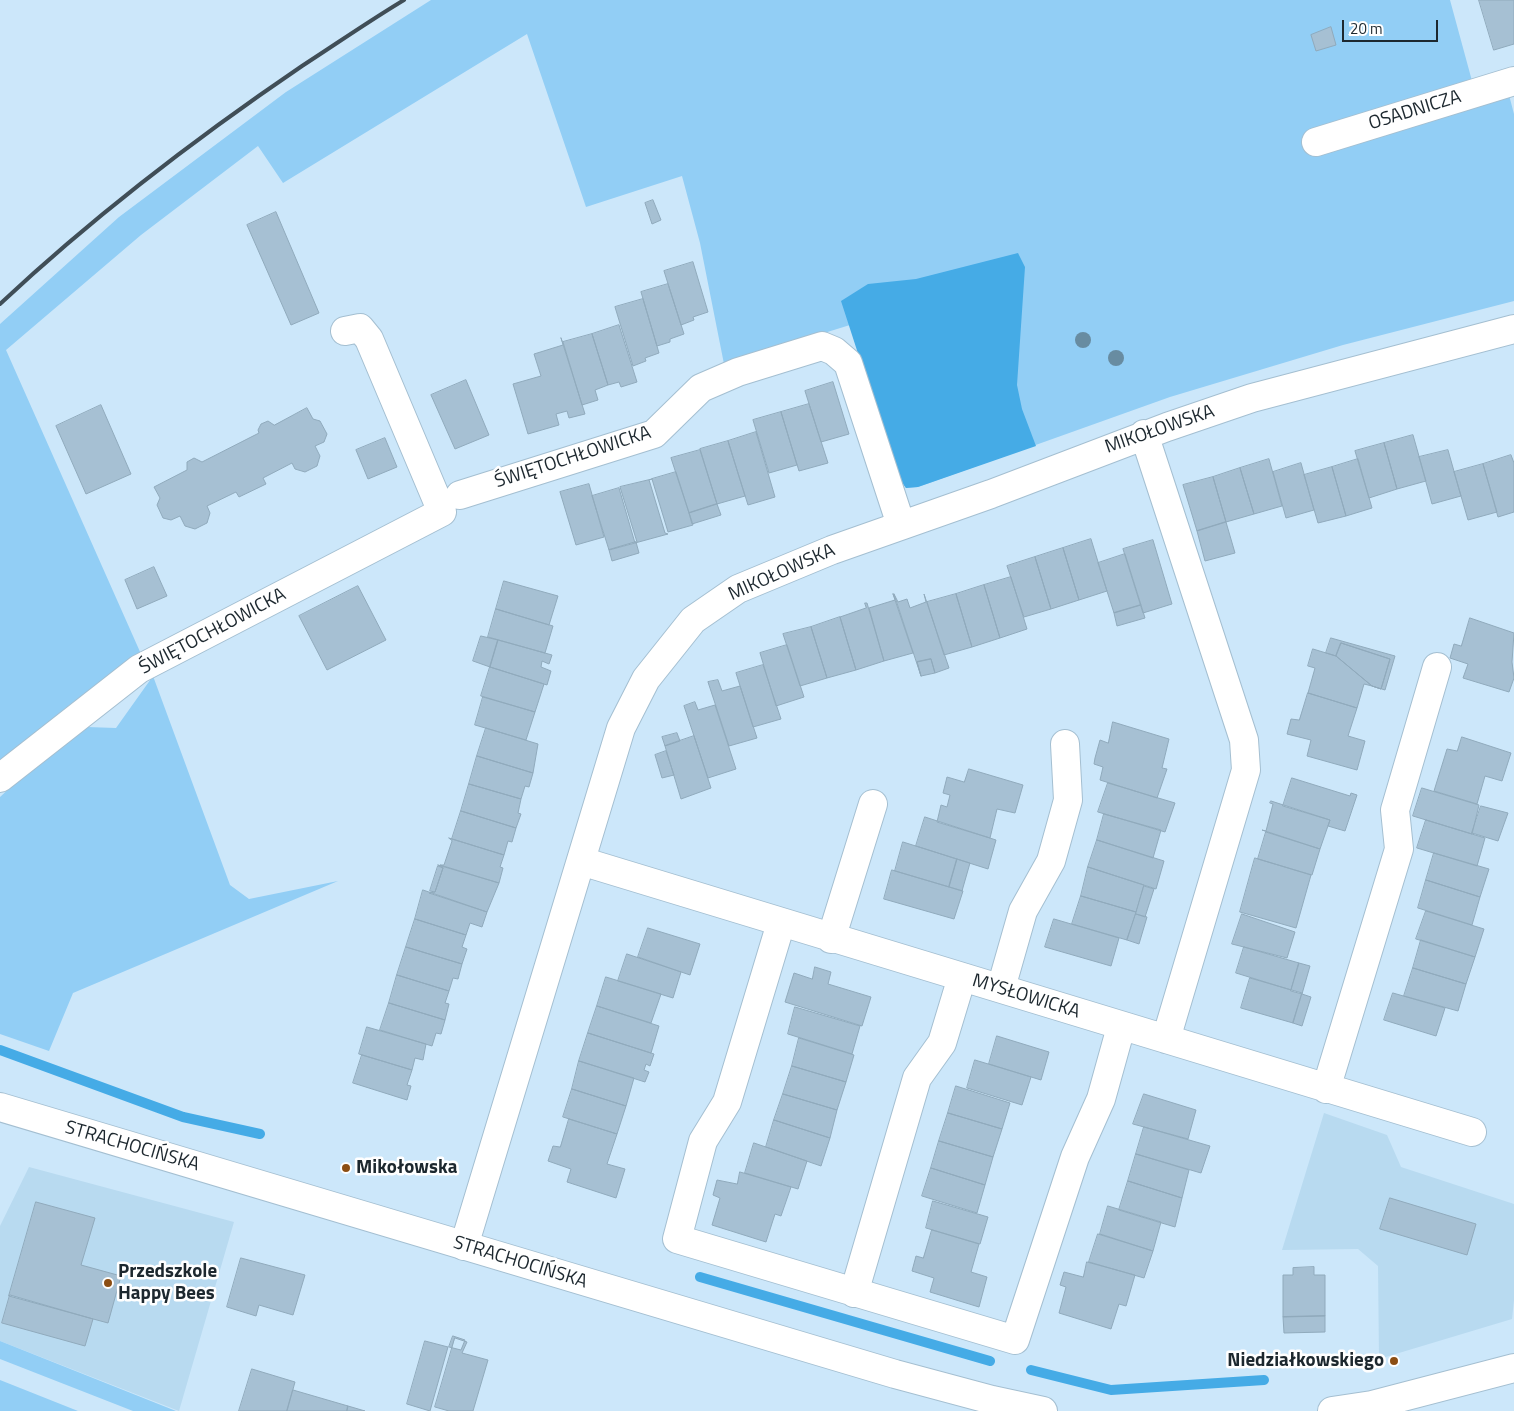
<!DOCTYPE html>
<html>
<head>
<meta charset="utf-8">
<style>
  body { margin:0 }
  #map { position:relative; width:1514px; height:1411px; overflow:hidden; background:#cce7fa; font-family:"Titillium Web",sans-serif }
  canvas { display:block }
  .scale { position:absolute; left:1342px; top:20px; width:96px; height:22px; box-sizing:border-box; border:2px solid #1d282f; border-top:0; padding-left:6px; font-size:15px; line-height:18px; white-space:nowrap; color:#1d282f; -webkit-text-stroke:4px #fff; paint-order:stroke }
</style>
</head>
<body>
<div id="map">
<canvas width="1514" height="1411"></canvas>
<div class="scale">20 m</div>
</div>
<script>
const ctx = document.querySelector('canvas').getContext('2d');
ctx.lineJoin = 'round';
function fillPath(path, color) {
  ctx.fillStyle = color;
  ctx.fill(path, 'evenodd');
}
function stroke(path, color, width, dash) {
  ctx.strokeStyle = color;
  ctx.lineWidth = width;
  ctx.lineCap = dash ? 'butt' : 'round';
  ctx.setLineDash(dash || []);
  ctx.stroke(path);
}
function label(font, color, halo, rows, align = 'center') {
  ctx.font = font + ' "Titillium Web",sans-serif';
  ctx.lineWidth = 5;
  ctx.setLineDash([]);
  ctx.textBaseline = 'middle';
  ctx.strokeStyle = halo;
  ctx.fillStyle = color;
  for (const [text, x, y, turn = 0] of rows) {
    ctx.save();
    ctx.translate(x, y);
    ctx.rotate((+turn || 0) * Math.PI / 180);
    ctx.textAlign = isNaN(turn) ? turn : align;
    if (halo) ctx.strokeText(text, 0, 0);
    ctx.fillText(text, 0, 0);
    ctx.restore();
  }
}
const built = new Path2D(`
  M1324 1113 1387 1135 1401 1167 1514 1204V1300L1512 1319 1379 1359 1378 1266 1358 1249 1282 1250Z
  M29 1167 234 1222 179 1411 0 1341V1226Z`);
const green = new Path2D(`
  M431 0H1450L1478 103 1509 95 1514 114V301L1343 345 1170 397 918 487 906 488 898 477 850 325 724 364 700 243 682 176 586 207 527 34 283 183 258 146 141 235 6 350 141 654 72 703 0 761V324L119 217 286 92Z
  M153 676 230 885 249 899 338 881 73 993 49 1051 0 1034V797L28 771 87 727 116 728Z
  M0 1341 176 1411H133L0 1359Z
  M0 1380 78 1411H0Z`);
const forest = new Path2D(`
  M1018 253 1025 267 1017 385 1022 409 1036 446 918 487 906 488 898 477 841 301 868 284 916 279Z`);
const stream = new Path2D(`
  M0 1050 183 1117 260 1134
  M700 1277 990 1361
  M1031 1370 1111 1390 1264 1380`);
const building = new Path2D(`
  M1479 0H1514V44L1494 50Z
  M1331 27 1336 45 1316 51 1311 35Z
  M653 200 661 220 652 224 645 203Z
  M276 212 319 313 291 325 247 225Z
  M693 262 708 312 693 317 694 320 681 325 664 271Z
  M668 284 684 334 670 339V342L657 346 641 292Z
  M643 299 659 353 645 358 646 361 633 366 615 307Z
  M619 325 637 382 621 387 619 382 608 385 592 334Z
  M592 334 608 385 595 390 598 400 582 405 563 342Z
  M561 338 585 414 569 418 567 411 556 414 559 425 528 434 513 384 541 376 534 354 563 345Z
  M466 380 489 435 455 449 431 395Z
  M833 382 849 434 821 442 805 391Z
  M809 404 828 463 799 471 781 412Z
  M101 405 131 474 86 494 56 426Z
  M307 408 313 419 320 421 327 434 324 442 315 446 320 456 317 466 305 472 295 469 292 463 263 478 266 484 239 497 236 492 207 506 210 513 207 523 195 529 185 526 180 516 171 520 163 518 157 505 160 498 154 487 187 470V462L194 458 202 462 259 433 258 430 261 424 268 421 274 425Z
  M781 412 797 465 769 473 753 420Z
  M756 432 775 497 748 505 728 441Z
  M1413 435 1426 481 1397 489 1384 443Z
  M385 438 397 467 368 479 356 450Z
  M728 441 745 496 717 504 700 449Z
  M1384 443 1397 489 1369 498 1355 451Z
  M700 450 717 504 689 513 671 458Z
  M1448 450 1461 496 1432 504 1419 457Z
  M1511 455 1514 463V512L1498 517 1483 464Z
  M1269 459 1282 506 1254 514 1240 468Z
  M1358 459 1372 508 1346 516 1332 467Z
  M1301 463 1314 510 1286 518 1273 472Z
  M1483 464 1497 512 1468 520 1454 472Z
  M1332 467 1346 516 1318 523 1304 475Z
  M1240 468 1254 514 1226 522 1213 477Z
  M676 472 693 525 668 532 652 479Z
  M1213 477 1226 522 1197 531 1183 485Z
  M652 479 649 480 650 483 665 533 668 534 635 543 637 542 620 487Z
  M589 484 604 537 576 545 560 492Z
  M619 488 635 543 609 550 592 496Z
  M717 504 721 515 692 524 689 513Z
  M1226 522 1235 553 1205 561 1197 531Z
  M1091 539 1107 591 1079 600 1063 548Z
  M1153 540 1172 604 1143 613 1123 549Z
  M636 542 639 553 612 561 609 550Z
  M1063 548 1079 600 1051 609 1035 557Z
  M1125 554 1141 605 1114 613 1098 563Z
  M1035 557 1051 609 1024 617 1007 566Z
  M154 567 167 596 137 609 125 580Z
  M1011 577 1027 629 1000 638 984 585Z
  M504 581 558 596 549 625 496 609Z
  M984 585 1000 638 972 647 956 594Z
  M358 586 386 640 327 670 299 616Z
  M893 594 913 653 884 661 869 608 895 600Z
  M894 594 898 602 907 599 910 608 926 602 924 594 949 668 935 673 931 659 917 662 921 676Z
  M956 594 972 647 944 655 927 602Z
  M865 603H867L884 661 856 670 840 617 866 608Z
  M1141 605 1145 618 1117 626 1114 613Z
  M496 609 553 626 545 653 488 637Z
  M840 617 856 670 827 678 811 627Z
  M1470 618 1514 633 1512 662 1514 678 1509 692 1463 678 1468 664 1450 658 1454 644 1461 646Z
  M811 627 827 678 800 686 783 634Z
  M481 636 498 640 490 667 473 661Z
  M1331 638 1395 656 1385 690 1372 686 1381 689 1390 659 1341 643 1336 656 1326 653Z
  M498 640 552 655 549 664 542 661 541 667 551 671 547 685 490 667Z
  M1341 643 1390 659 1381 689 1372 686 1336 656Z
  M787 645 804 697 776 706 760 653Z
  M1313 649 1336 656 1372 686 1364 684 1357 708 1308 693 1315 668 1308 666Z
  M931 659 935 673 921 676 917 662Z
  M763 665 781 719 753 727 736 673Z
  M490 667 544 684 535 712 481 696Z
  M718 680 722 691 740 686 757 738 729 746 708 682Z
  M1308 693 1357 708 1348 736 1365 741 1357 770 1307 756 1311 740 1287 734 1291 719 1299 720Z
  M483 697 535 712 526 740 475 725Z
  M695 702 698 710 715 705 736 769 708 778 684 706Z
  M1113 722 1169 739 1162 768 1167 769 1157 798 1100 780 1103 767 1094 764 1095 758 1100 740 1108 743Z
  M486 728 538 744 533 773 477 756Z
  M677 733 680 741 665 746 662 737Z
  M694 736 711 788 681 799 665 746Z
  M1462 737 1511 753 1502 781 1485 776 1477 804 1434 791 1447 749 1457 751Z
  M666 751 674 775 662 778 655 755Z
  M477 756 533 773 529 787 525 786 521 799 469 784Z
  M969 769 1023 785 1015 813 997 809 990 838 937 822 941 805 947 807 950 795 943 793 947 777 964 782Z
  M1292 778 1350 796 1351 793 1357 795 1345 831 1328 826 1330 820 1283 806Z
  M1108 783 1175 803 1165 832 1098 812Z
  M469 784 521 799 518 813 521 814 516 828 461 811Z
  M1422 788 1479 805 1472 834 1413 816Z
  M1271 801 1330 820 1320 849 1262 830 1266 831 1273 804 1270 803Z
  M1481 806 1508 813 1498 841 1472 833Z
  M461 811 516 828 512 842 508 841 504 855 452 839Z
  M1104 814 1161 830 1153 858 1097 840Z
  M925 817 996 840 988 869 916 846Z
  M1426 820 1485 838 1477 866 1417 848Z
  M1266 832 1320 849 1312 875 1258 859Z
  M449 838 504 855 500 867 503 868 499 883 440 865H444L452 841Z
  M1097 840 1164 861 1156 889 1088 867Z
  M903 842 957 859 949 887 895 871Z
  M1434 853 1489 869 1480 897 1426 880Z
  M1255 858 1311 875 1296 928 1240 912Z
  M957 859 970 863 962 891 949 887Z
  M438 865 499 883 487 912 429 893 435 892 443 868Z
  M438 866 443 868 435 892 430 891Z
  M1088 867 1144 885 1136 912 1081 896Z
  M892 870 963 891 954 919 884 899Z
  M1426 880 1480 897 1472 925 1418 908Z
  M1144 886 1154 889 1145 917 1136 914Z
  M423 890 487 912 482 927 470 923 466 935 415 919Z
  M1081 896 1136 912 1127 940 1072 924Z
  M1426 911 1484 929 1475 957 1416 939Z
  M1136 914 1147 917 1139 944 1127 940Z
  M1242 914 1295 932 1287 958 1232 944Z
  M415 919 466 935 462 947 467 949 462 964 406 947Z
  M1054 919 1119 938 1111 966 1045 947Z
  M648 928 700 944 690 975 638 957Z
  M1421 940 1475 957 1466 984 1413 968Z
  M406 947 462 964 458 979 453 978 449 991 397 975Z
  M1244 947 1299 963 1291 990 1236 973Z
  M627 954 681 972 673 998 618 981Z
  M1299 963 1310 966 1302 994 1291 991Z
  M815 967 831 972 828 984 871 997 862 1026 785 1002 794 973 812 979Z
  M1413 968 1466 984 1458 1011 1404 996Z
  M397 975 449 991 445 1003 449 1004 445 1020 389 1003Z
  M606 977 661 994 651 1023 597 1006Z
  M1250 978 1302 993 1293 1023 1241 1008Z
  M1393 993 1445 1008 1436 1036 1384 1020Z
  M1302 994 1311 997 1302 1026 1293 1023Z
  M389 1003 445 1020 441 1034 436 1033 432 1046 380 1030Z
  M597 1006 659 1026 651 1053 588 1033Z
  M795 1007 860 1026 852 1054 788 1034Z
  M367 1027 426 1044 423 1060 415 1058 412 1070 359 1054Z
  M588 1033 654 1054 650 1066 646 1064 644 1070 649 1072 645 1082 579 1061Z
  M997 1036 1049 1052 1041 1080 989 1064Z
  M799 1038 854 1055 846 1082 792 1066Z
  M362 1055 412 1070 407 1085 411 1086 407 1100 353 1083Z
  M975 1060 1031 1077 1022 1105 967 1088Z
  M579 1061 634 1078 626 1106 572 1089Z
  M792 1066 846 1082 837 1110 783 1094Z
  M956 1086 1010 1103 1002 1129 948 1113Z
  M572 1089 626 1106 617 1134 563 1117Z
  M783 1094 837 1110 830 1138 774 1120Z
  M1144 1094 1196 1110 1188 1139 1133 1124Z
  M948 1113 1002 1129 993 1157 939 1141Z
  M569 1119 617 1134 607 1164 625 1169 616 1198 567 1182 571 1169 548 1161 553 1146 560 1147Z
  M774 1120 830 1138 821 1166 766 1147Z
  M1144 1127 1210 1146 1201 1173 1136 1154Z
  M939 1141 993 1157 985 1185 931 1168Z
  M754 1143 807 1161 798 1189 745 1173Z
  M1136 1154 1189 1170 1182 1198 1128 1181Z
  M931 1168 985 1185 977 1213 922 1196Z
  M740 1172 791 1187 781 1216 775 1214 766 1242 712 1225 720 1198 713 1195 717 1180 737 1184Z
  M1128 1181 1182 1198 1175 1227 1119 1210Z
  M1390 1198 1476 1224 1467 1255 1380 1229Z
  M933 1201 988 1217 980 1244 926 1228Z
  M36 1202 95 1218 81 1265 121 1276 108 1323 9 1296Z
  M1108 1206 1161 1222 1153 1251 1100 1234Z
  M932 1230 979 1244 971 1272 987 1277 979 1307 930 1292 934 1278 912 1271 916 1256 923 1258Z
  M1098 1234 1153 1251 1144 1278 1089 1262Z
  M241 1258 305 1275 293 1315 259 1305 256 1316 227 1307Z
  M1087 1262 1135 1275 1126 1306 1119 1304 1111 1329 1059 1313 1066 1287 1060 1285 1064 1272 1083 1277Z
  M1314 1267V1275H1325V1316L1283 1317V1275H1293V1268Z
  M10 1295 93 1319 85 1346 2 1323Z
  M1325 1316V1332L1284 1333 1283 1317Z
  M453 1336 465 1340 461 1350 449 1347Z
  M455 1338 467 1342 462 1353 488 1360 473 1411H449L435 1407Z
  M425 1341 448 1347 430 1411 407 1404Z
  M252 1369 295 1382 287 1411H239Z
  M293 1390 348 1406 347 1411H287Z
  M348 1406 365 1411H347Z`);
const minor = new Path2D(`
  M1316 142 1514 81
  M1144 434 1244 740 1246 770 1166 1039
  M460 495 654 434 701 388 738 372 822 346 834 351 848 363 901 525
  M0 778 139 669 442 512 369 339 360 328 345 331
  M581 861 1472 1132
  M781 923 727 1102 703 1141 677 1239 1015 1340 1075 1157 1101 1099 1121 1027
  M831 939 873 804
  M1001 988 1023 911 1051 861 1068 800 1065 744
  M1326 1089 1399 849 1395 810 1437 667
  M464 1246 621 728 646 679 693 620 738 589 832 550 991 494 1167 427 1252 398 1514 329
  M854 1293 917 1078 942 1043 962 977`);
const major = new Path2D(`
  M0 1107 895 1374 992 1400 1043 1411
  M1332 1411 1372 1405 1514 1368`);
const rail = new Path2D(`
  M0 304C94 216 196 138 302 66 336 44 369 21 404 0`);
const trees = [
  [1083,340],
  [1116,358]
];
const markers = [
  [346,1168,5,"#8c4e13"],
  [108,1283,5,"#8c4e13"],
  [1394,1361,5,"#8c4e13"]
];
const streetNames = [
  ["OSADNICZA",1415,111,-17],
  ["MIKOŁOWSKA",1160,430,-19],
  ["ŚWIĘTOCHŁOWICKA",573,458,-18],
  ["MIKOŁOWSKA",782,573,-24],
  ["ŚWIĘTOCHŁOWICKA",213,632,-28],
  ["MYSŁOWICKA",1026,997,17],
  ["STRACHOCIŃSKA",132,1147,16],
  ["STRACHOCIŃSKA",520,1263,17]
];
const poiNames = [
  ["Mikołowska",356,1168],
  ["Przedszkole",118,1272],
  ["Happy Bees",118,1294],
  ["Niedziałkowskiego",1384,1361,"right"]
];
fillPath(built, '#b8daf0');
fillPath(green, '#92cef5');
fillPath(forest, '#45abe6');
stroke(stream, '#45abe6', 10);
fillPath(building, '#a6c0d3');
stroke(building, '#90aabc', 1);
stroke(minor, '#a4bfd1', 30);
stroke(major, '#a4bfd1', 30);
stroke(minor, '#fff', 28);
stroke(major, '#fff', 28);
stroke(rail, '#404e57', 4);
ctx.fillStyle = '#688ca1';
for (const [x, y] of trees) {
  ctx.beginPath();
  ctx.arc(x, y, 8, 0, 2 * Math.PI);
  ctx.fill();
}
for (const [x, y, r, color] of markers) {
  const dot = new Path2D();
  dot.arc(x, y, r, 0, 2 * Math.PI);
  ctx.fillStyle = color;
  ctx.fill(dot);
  stroke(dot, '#fff', 2);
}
label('19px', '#1d282f', '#fff', streetNames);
label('bold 19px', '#1d282f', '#fff', poiNames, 'left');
</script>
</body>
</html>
